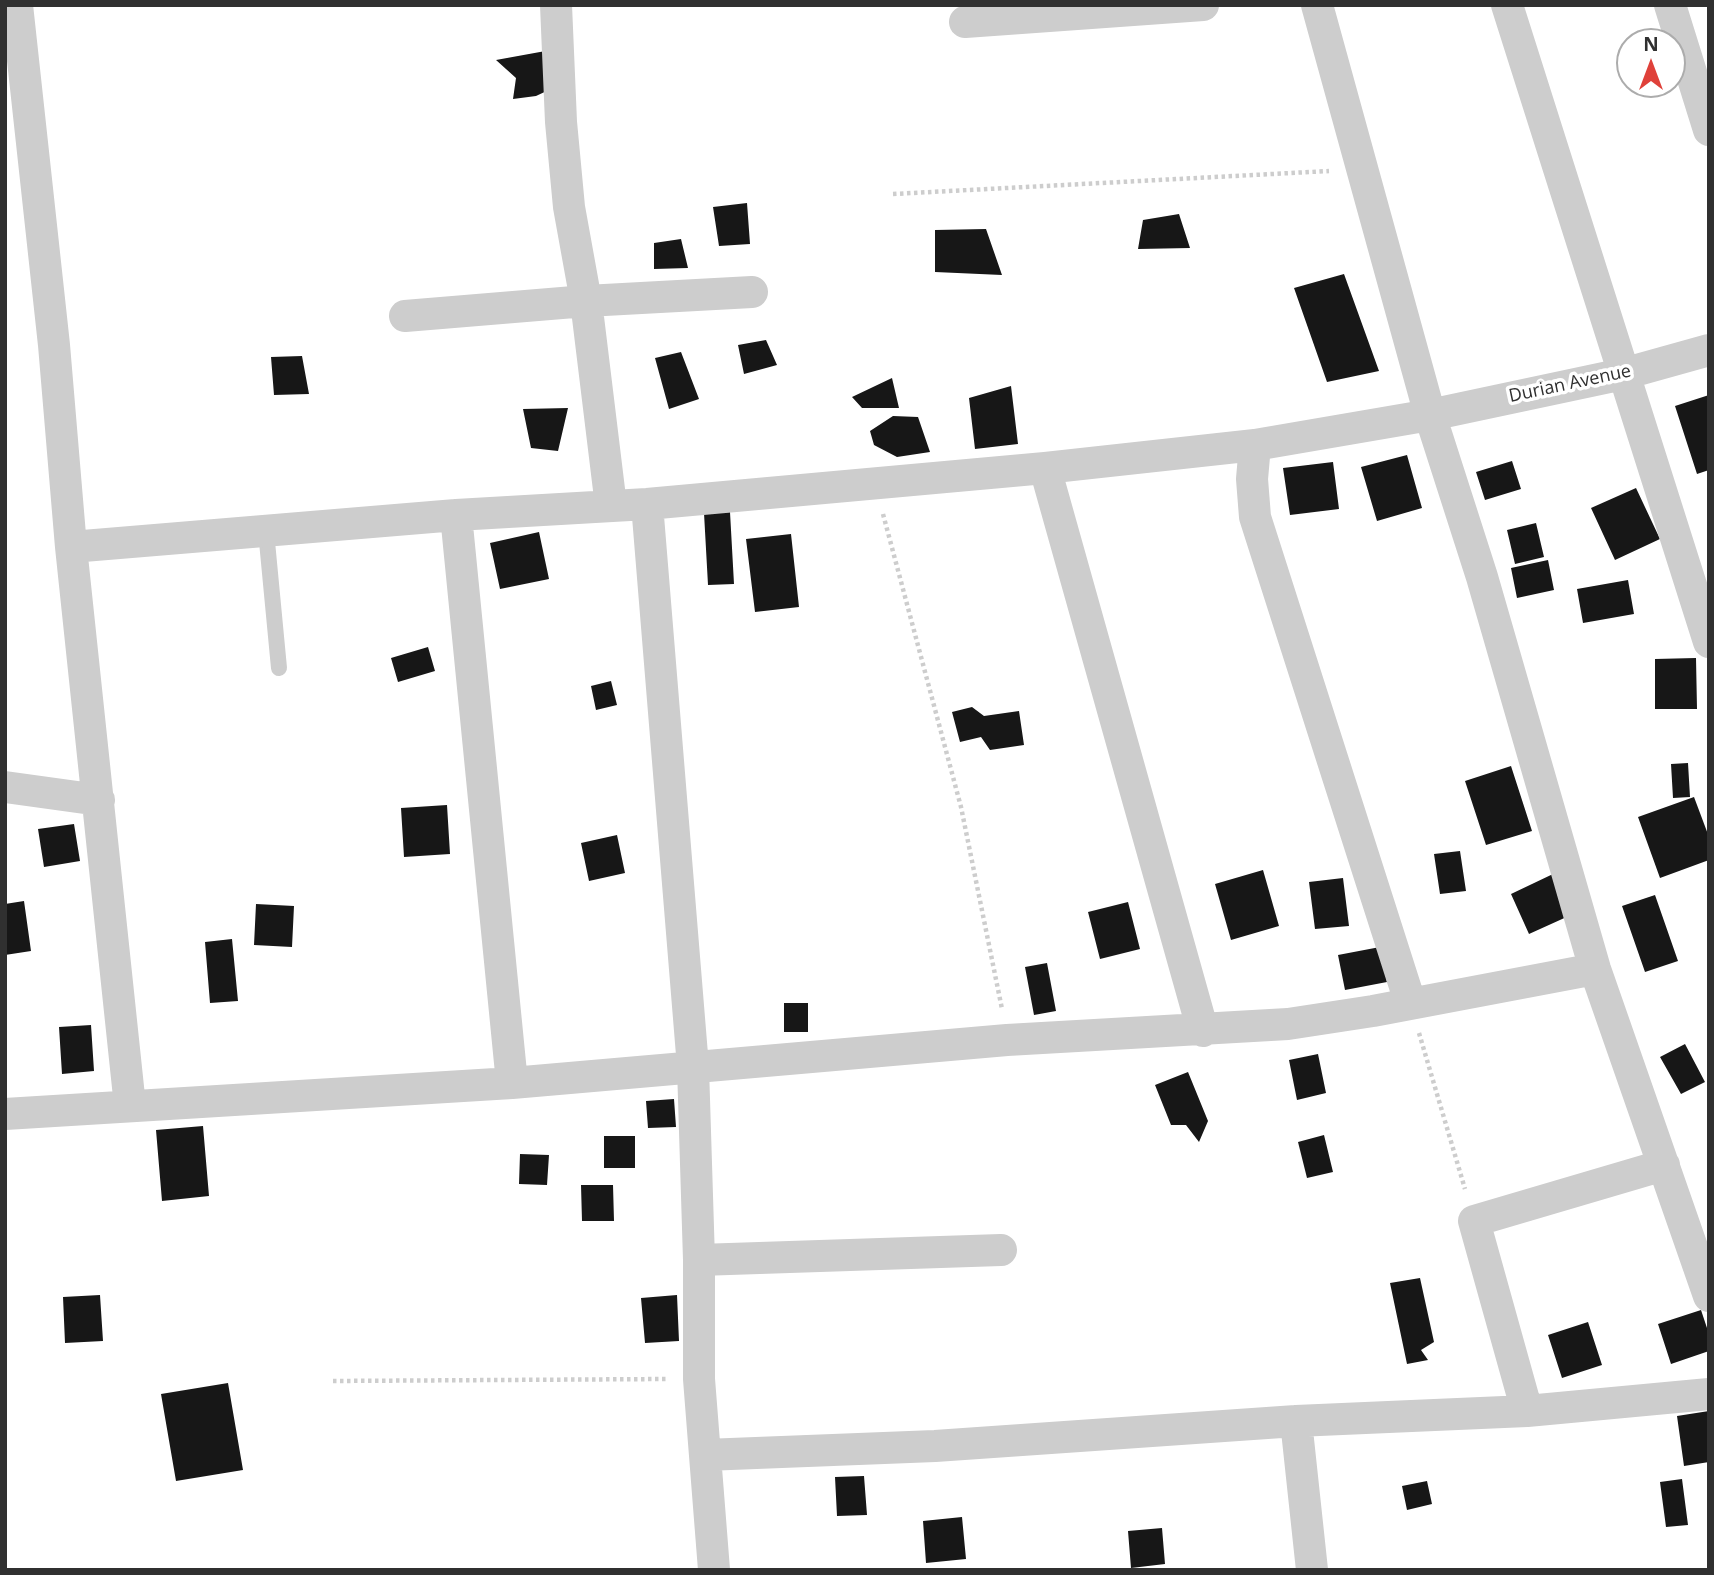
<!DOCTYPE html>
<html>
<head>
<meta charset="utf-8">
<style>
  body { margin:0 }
  #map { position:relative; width:1714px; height:1575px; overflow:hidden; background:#fff; font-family:"Open Sans",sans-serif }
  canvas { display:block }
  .frame { position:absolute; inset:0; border:7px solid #303030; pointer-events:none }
  .north { position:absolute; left:1616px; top:28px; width:70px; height:70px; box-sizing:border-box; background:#fff; border:2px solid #acacac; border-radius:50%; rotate:0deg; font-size:19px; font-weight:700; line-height:28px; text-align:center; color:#303030 }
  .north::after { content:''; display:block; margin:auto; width:24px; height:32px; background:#df413a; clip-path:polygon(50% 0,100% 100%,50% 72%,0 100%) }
</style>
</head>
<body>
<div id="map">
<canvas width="1714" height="1575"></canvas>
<div class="frame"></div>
<div class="north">N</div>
</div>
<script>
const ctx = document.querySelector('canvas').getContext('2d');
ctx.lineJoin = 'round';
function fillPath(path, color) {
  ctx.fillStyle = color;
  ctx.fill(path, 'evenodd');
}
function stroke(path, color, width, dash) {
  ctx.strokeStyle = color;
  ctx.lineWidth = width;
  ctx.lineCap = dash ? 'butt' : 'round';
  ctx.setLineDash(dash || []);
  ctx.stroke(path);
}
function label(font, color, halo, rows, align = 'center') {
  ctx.font = font + ' "Open Sans",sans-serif';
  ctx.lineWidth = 7;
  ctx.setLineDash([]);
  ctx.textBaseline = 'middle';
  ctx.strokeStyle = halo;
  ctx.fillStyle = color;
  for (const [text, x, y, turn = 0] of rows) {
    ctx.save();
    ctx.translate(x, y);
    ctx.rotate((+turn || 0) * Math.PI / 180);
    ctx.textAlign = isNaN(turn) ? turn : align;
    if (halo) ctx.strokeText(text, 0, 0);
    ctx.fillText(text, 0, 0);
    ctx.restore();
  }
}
const building = new Path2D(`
  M551 50V89L536 96 513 99 516 78 496 60Z
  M747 203 750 244 719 246 713 207Z
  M1179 214 1190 248 1138 249 1143 220Z
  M986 229 1002 275 935 272V230Z
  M681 239 688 268 654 269V243Z
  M1344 274 1379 371 1327 382 1294 288Z
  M766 340 777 365 744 374 738 345Z
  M681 352 699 399 669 409 655 358Z
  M302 356 309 394 274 395 271 357Z
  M892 378 899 408H862L852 397Z
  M1011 386 1018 444 975 449 969 398Z
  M1709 395V470L1697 474 1675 406Z
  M568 408 558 451 531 448 523 409Z
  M893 416 918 417 930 452 897 457 874 445 870 431Z
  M1407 455 1422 508 1377 521 1361 467Z
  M1512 461 1521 489 1485 500 1476 472Z
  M1333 462 1339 509 1290 515 1283 468Z
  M1636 488 1660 539 1615 560 1591 508Z
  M730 512 734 584 708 585 704 513Z
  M1536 523 1544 557 1515 564 1507 530Z
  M539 532 549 579 500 589 490 543Z
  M791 534 799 607 755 612 746 539Z
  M1548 560 1554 590 1517 598 1511 568Z
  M1628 580 1634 614 1583 623 1577 589Z
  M428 647 435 671 398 682 391 658Z
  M1696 658 1697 709H1655V659Z
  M611 681 617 705 596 710 591 686Z
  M972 707 984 716 1019 711 1024 745 990 750 981 737 960 742 952 712Z
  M1688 763 1690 797 1673 798 1671 764Z
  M1511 766 1532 831 1486 845 1465 781Z
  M1694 797 1709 837V860L1660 878 1638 817Z
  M447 805 450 854 404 857 401 808Z
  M74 824 80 861 44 867 38 829Z
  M617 835 625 873 589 881 581 843Z
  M1460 851 1466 891 1440 894 1434 854Z
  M1263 870 1279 926 1231 940 1215 884Z
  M1553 874 1571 915 1529 934 1511 894Z
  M1343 878 1349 926 1315 929 1309 882Z
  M1655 895 1678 961 1645 972 1622 906Z
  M24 901 31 951 5 955V904Z
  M1128 902 1140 949 1100 959 1088 912Z
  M256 904 294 906 292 947 254 945Z
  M232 939 238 1001 210 1003 205 942Z
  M1380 947 1387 982 1345 990 1338 955Z
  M1047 963 1056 1011 1034 1015 1025 967Z
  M784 1003H808V1032H784Z
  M91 1025 94 1071 62 1074 59 1027Z
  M1685 1044 1705 1082 1681 1094 1660 1057Z
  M1318 1054 1326 1093 1297 1100 1289 1060Z
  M1188 1072 1208 1121 1199 1142 1186 1125H1171L1155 1085Z
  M674 1099 676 1127 648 1128 646 1101Z
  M203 1126 209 1196 162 1201 156 1130Z
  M1324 1135 1333 1172 1307 1178 1298 1142Z
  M604 1136H635V1168H604Z
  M520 1154 549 1155 547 1185 519 1184Z
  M581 1185H613L614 1221H582Z
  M1420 1278 1434 1342 1421 1350 1428 1360 1407 1364 1390 1283Z
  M100 1295 103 1341 65 1343 63 1297Z
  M677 1295 679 1341 645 1343 641 1298Z
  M1701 1310 1709 1334V1351L1671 1364 1658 1324Z
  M1588 1322 1602 1365 1562 1378 1548 1335Z
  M228 1383 243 1470 176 1481 161 1394Z
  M1709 1411V1462L1684 1466 1677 1416Z
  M864 1476 867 1515 837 1516 835 1477Z
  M1682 1479 1688 1525 1666 1527 1660 1482Z
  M1427 1481 1432 1504 1407 1510 1402 1486Z
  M962 1517 966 1559 926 1563 923 1521Z
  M1162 1528 1165 1564 1131 1568 1128 1531Z`);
const path = new Path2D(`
  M893 194 1329 171
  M883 514 961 807 1002 1009
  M1419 1033 1465 1189
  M333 1381 668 1379`);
const lane = new Path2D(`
  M266 531 279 668`);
const street = new Path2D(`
  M17 5 54 345 71 547 130 1106
  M556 5 561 122 569 207 586 301 611 506
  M1317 5 1430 415 1482 577 1595 969 1709 1296
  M1507 5 1709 642
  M1670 5 1709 130
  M965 22 1203 5
  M405 316 586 301 752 292
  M1255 445 1252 479 1255 517 1410 1002
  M1045 468 1203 1031
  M647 504 693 1067 699 1260V1379L714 1570
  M456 515 512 1083
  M71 547 456 515 647 504 1045 468 1255 445 1430 415 1623 374 1709 350
  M5 787 99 800
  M5 1114 512 1083 1007 1040 1288 1024 1373 1011 1595 969
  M699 1260 1001 1250
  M1527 1411 1474 1221 1664 1165
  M1296 1421 1312 1570
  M705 1455 935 1446 1296 1421 1527 1411 1709 1394`);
const streetNames = [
  ["Durian Avenue",1570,384,-12]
];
fillPath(building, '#171717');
stroke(path, '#cdcdcd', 4.5, [3.5, 3.5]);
stroke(lane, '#cdcdcd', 16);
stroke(street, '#cdcdcd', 32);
label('18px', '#303030', '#fff', streetNames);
</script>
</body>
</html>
